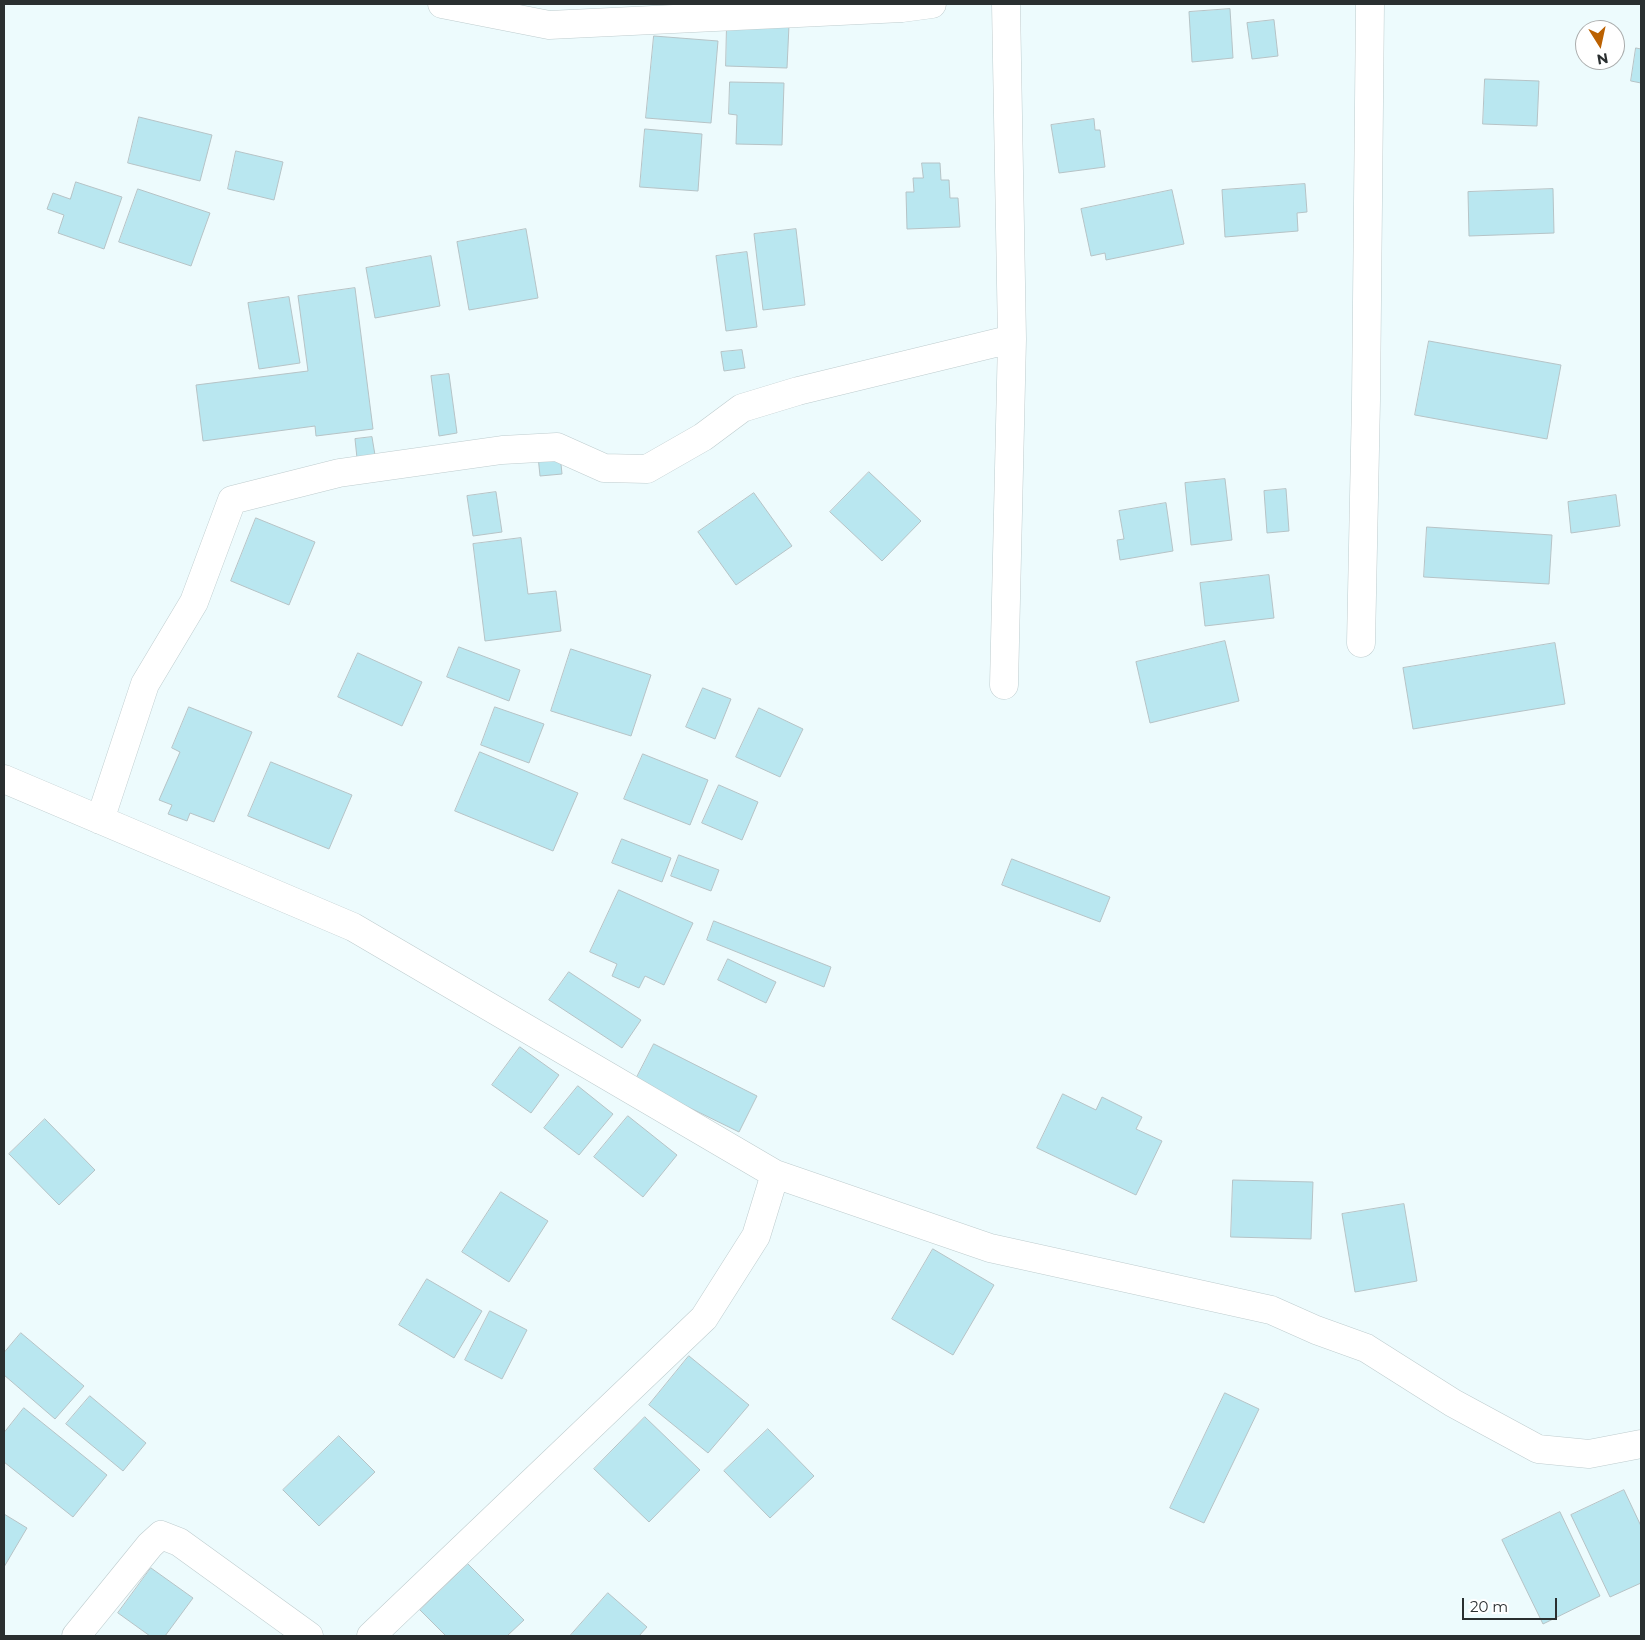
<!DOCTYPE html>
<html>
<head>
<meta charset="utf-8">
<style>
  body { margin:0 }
  #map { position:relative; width:1645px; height:1640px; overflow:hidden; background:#edfbfd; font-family:Montserrat,sans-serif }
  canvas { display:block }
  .frame { position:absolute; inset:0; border:5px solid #2a2f30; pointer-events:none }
  .north { position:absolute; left:1575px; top:20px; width:50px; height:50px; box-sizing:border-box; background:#fff; border:1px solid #aaacac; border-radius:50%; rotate:170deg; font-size:14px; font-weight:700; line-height:20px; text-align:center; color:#2a2f30 }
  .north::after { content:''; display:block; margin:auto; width:18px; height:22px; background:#bb6101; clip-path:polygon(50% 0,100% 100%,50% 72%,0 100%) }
  .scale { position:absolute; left:1462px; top:1598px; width:95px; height:22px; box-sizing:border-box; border:2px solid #2a2f30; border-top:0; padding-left:6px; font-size:15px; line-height:18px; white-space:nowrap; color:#2a2f30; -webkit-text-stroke:4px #fff; paint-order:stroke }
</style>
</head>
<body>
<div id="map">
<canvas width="1645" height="1640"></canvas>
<div class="frame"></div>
<div class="north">N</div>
<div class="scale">20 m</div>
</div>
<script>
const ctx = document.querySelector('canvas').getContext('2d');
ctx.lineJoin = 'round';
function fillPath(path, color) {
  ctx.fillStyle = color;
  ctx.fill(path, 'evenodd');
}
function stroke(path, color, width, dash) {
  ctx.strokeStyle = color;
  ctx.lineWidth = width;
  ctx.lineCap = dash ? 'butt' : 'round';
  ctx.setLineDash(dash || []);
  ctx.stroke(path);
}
const building = new Path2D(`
  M1230 9 1233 58 1192 62 1189 12Z
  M1274 20 1278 56 1252 59 1247 23Z
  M727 23 789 25 787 68 726 66Z
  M654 36 718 41 711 123 646 118Z
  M1636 48 1641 49V83L1631 81Z
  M1485 79 1539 81 1537 126 1483 124Z
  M730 82 784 83 782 145 736 144 737 115 729 114Z
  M139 117 212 135 200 181 128 163Z
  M1094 119 1095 130H1100L1105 167 1059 173 1051 125Z
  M645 129 702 134 698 191 640 187Z
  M236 151 283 162 274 200 228 189Z
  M922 163H940L941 180H949L950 198H958L960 227 907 229 906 192H914L913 178H923Z
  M76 182 122 197 104 249 58 233 64 215 47 209 53 193 70 199Z
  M1305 184 1307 212 1297 213 1298 231 1225 237 1222 190Z
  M138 189 210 213 191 266 119 242Z
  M1553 189 1554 233 1469 236 1468 192Z
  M1172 190 1184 244 1106 260 1105 253 1091 256 1081 209Z
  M526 229 538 298 469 310 457 242Z
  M796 229 805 305 763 310 754 234Z
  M747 252 757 327 726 331 716 256Z
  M431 256 440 306 375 318 366 268Z
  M355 288 373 429 316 436 315 426 203 441 196 385 308 371 298 296Z
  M289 297 300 363 259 369 248 303Z
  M1429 341 1561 365 1547 439 1415 415Z
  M742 350 745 368 724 371 721 352Z
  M449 374 457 433 439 436 431 376Z
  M372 437 375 455 357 458 355 439Z
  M560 454 562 474 540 476 538 456Z
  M869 472 921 521 882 561 830 512Z
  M1225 479 1232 540 1191 545 1185 483Z
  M1286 489 1289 531 1267 533 1264 491Z
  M496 492 502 532 473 536 467 496Z
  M754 493 792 546 736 585 698 532Z
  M1616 495 1620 526 1571 533 1568 502Z
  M1166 503 1173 551 1120 560 1117 540 1124 539 1119 511Z
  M256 518 315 542 289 605 231 581Z
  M1427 527 1552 535 1549 584 1424 577Z
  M521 538 528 594 556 591 561 631 485 641 473 544Z
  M1269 575 1274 618 1205 626 1200 583Z
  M1225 641 1239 701 1150 723 1136 662Z
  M1555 643 1565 704 1413 729 1403 668Z
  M459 647 520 670 509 701 447 677Z
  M571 649 651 675 631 736 551 711Z
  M358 653 422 682 402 726 338 697Z
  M703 688 731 699 715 739 686 727Z
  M189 707 252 732 214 822 190 813 187 821 168 814 172 805 159 800 180 752 172 748Z
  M495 707 544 724 529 763 481 745Z
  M759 708 803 729 780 777 736 757Z
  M480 752 578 793 553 851 455 811Z
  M643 754 708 780 690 825 624 799Z
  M271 762 352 795 329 849 248 816Z
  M719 785 758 802 742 840 702 823Z
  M622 839 671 858 662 882 612 863Z
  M679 855 719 870 711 891 671 876Z
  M1012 859 1110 897 1100 922 1002 885Z
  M619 890 693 923 664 985 645 976 639 988 612 976 617 964 590 952Z
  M714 921 831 967 824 987 707 940Z
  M728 959 776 982 766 1003 718 980Z
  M569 972 641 1020 622 1048 549 1000Z
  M654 1044 757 1096 739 1132 635 1081Z
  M520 1047 559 1075 531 1113 492 1085Z
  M578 1086 613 1114 579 1155 544 1128Z
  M1063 1094 1096 1110 1102 1097 1142 1117 1136 1129 1162 1141 1136 1195 1037 1148Z
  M628 1116 677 1155 643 1197 594 1157Z
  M45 1119 95 1170 59 1205 9 1154Z
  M1233 1180 1313 1182 1311 1239 1231 1237Z
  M501 1192 548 1221 509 1282 462 1252Z
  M1404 1204 1417 1281 1355 1292 1342 1214Z
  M933 1249 994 1285 953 1355 892 1319Z
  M427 1279 482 1311 454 1358 399 1325Z
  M490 1311 527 1330 502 1379 465 1360Z
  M21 1333 84 1386 55 1419 4 1375V1353Z
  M689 1356 749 1405 708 1453 649 1405Z
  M1225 1393 1259 1409 1204 1523 1170 1508Z
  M90 1396 146 1443 123 1471 66 1424Z
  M24 1408 107 1475 73 1517 4 1462V1433Z
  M645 1417 700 1470 649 1522 594 1469Z
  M768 1429 814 1476 770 1518 724 1471Z
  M339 1436 375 1472 319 1526 283 1490Z
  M1624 1490 1641 1526V1583L1610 1597 1571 1515Z
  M1560 1512 1600 1596 1543 1624 1502 1540Z
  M4 1514 27 1528 4 1567Z
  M468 1564 524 1620 507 1636H446L420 1610Z
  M151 1568 193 1598 165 1636H150L118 1613Z
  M608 1593 647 1627 639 1636H570Z`);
const minor = new Path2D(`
  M442 4 549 25 902 8 932 4
  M1361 643 1366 400 1370 4
  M1004 685 1012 339 1006 4
  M4 779 353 927 775 1174 990 1248 1271 1310 1316 1330 1366 1348 1453 1403 1538 1449 1589 1454 1641 1444
  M100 820 145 684 194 602 232 500 339 473 502 450 557 447 604 468 647 469 703 437 742 408 798 391 1012 339
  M76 1636 150 1545 161 1535 179 1542 309 1636
  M371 1636 704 1318 756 1236 775 1174`);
fillPath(building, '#b9e7f0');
stroke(building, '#b6c3c6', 1);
stroke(minor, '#beccce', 29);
stroke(minor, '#fff', 28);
</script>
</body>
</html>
